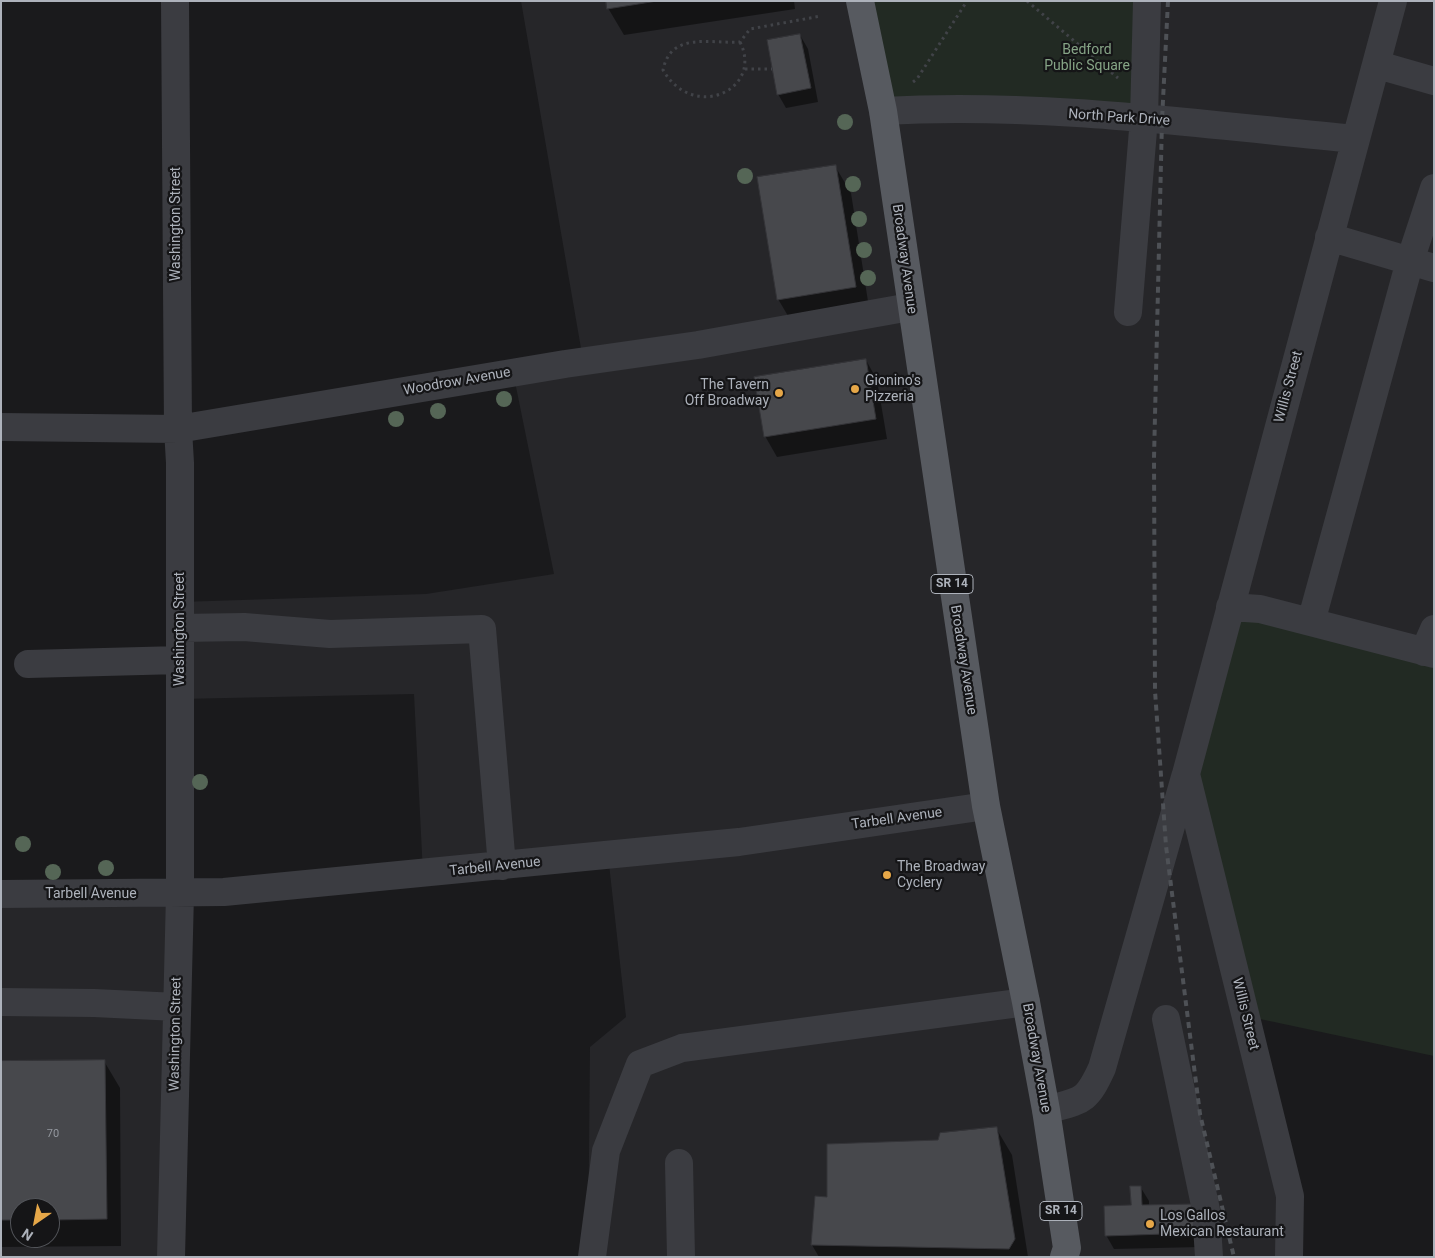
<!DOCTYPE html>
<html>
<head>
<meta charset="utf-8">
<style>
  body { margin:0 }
  #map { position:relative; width:1435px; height:1258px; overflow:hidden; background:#1a1a1c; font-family:Roboto,sans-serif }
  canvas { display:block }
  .frame { position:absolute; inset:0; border:2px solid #adb2bb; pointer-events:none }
  .north { position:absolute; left:10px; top:1198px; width:50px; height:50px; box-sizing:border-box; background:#151517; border:1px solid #525459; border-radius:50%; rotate:213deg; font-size:14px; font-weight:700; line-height:20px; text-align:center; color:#adb2bb }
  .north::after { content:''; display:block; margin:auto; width:18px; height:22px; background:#e6a748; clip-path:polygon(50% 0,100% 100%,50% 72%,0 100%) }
</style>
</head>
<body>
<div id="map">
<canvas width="1435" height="1258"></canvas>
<div class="frame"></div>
<div class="north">N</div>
</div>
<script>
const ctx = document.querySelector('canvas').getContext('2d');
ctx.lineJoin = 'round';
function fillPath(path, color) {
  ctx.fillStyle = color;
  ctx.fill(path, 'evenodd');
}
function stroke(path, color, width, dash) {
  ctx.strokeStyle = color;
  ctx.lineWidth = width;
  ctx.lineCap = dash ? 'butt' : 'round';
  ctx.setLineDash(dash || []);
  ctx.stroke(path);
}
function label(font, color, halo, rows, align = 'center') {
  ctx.font = font + ' Roboto,sans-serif';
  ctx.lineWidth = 4.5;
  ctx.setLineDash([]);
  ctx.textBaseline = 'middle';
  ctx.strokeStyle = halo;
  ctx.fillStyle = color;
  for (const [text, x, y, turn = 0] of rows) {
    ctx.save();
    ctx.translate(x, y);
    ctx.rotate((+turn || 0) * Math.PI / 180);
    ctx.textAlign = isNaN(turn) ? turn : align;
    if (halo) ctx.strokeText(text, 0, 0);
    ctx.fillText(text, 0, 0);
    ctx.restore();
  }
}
const built = new Path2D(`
  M521 1H1434V666L1186 774 1289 1257H588L590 1047 626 1017 608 855 423 874 414 694 180 699V602L426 594 554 574 513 372 583 360Z
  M1 894H180L171 1257H1ZM20 1208H50V1238H20Z`);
const green = new Path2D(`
  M860 1H1147L1144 118 883 111Z
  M1230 607 1434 666V1056L1246 1016 1186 774Z`);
const shadow = new Path2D(`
  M607 1H794L795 9 624 35 608 8Z
  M800 35 808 49 818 102 786 108 778 94Z
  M835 166 851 193 870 314 794 326 778 299Z
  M866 360 877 380 887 439 777 457 765 436Z
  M104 1061 120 1088 121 1246 1 1247V1062ZM20 1208H50V1238H20Z
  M996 1128 1012 1155 1028 1257H819L812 1245 828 1198Z
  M1141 1188 1149 1201V1206L1193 1205 1201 1247 1114 1249 1106 1235 1132 1206Z`);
const building = new Path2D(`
  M606 1H657L607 9Z
  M800 34 811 88 777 95 767 40Z
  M836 165 856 287 777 300 757 177Z
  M866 359 876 419 764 437 754 377Z
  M105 1060 107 1219 50 1220V1208H20V1220H1V1061Z
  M997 1127 1015 1239 1009 1249 811 1245 815 1196 827 1197V1144L938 1140 940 1133Z
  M1130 1186H1141L1142 1205 1194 1204V1233L1105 1236 1104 1206 1131 1205Z`);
const path = new Path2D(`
  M1027 1 1118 78
  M740 42C764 90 693 122 663 70 671 31 710 44 740 42L750 29 821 16
  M745 69H772
  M913 82 917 79 967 1`);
const minor = new Path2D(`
  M1378 65 1434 81
  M883 111C1040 102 1199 124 1355 139
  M1329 237 1434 268
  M1128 312 1144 118 1147 1
  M1 427 178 429 565 364 698 345 910 307
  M1230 607 1260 609 1434 654
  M1311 622 1410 261 1434 188
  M180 628 244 627 330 634 482 629 502 866
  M1424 652 1434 629
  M28 664 180 660
  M1 894 224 892 739 842 986 806
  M1 1002 94 1003 177 1007
  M1166 1019 1206 1210 1209 1257
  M1046 1110C1082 1100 1086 1103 1102 1068L1185 777
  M679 1163 681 1257
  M171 1257 180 894V463L178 429 175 1
  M592 1257 606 1151 640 1064 682 1048 1026 1002
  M1289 1257 1290 1196 1186 774 1393 1`);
const major = new Path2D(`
  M860 1 883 111 986 806 1026 1002 1046 1110 1067 1248 1064 1257`);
const rail = new Path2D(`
  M1168 1 1162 120 1154 458 1155 691 1166 846 1200 1114 1234 1257`);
const trees = [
  [845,122],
  [745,176],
  [853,184],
  [859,219],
  [864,250],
  [868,278],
  [504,399],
  [438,411],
  [396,419],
  [200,782],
  [23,844],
  [106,868],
  [53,872]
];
const markers = [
  [855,389,5,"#e6a748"],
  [779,393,5,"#e6a748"],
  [887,875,5,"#e6a748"],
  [1150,1224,5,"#e6a748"]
];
const numberNames = [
  ["70",53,1134]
];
const shields = [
  [952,584,42],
  [1061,1211,42]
];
const shieldNames = [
  ["SR 14",952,584],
  ["SR 14",1061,1211]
];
const parkNames = [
  ["Bedford",1087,50],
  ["Public Square",1087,66]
];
const streetNames = [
  ["North Park Drive",1119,118,4],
  ["Washington Street",176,224,-90],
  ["Broadway Avenue",904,259,82],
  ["Woodrow Avenue",457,382,-10],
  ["Willis Street",1289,387,-75],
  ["Washington Street",180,629,-90],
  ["Broadway Avenue",963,660,81],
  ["Tarbell Avenue",897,819,-8],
  ["Tarbell Avenue",495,867,-6],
  ["Tarbell Avenue",91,894],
  ["Willis Street",1245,1014,76],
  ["Washington Street",176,1034,-89],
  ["Broadway Avenue",1036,1058,80]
];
const poiNames = [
  ["Gionino's",865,381],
  ["Pizzeria",865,397],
  ["The Tavern",769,385,"right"],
  ["Off Broadway",769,401,"right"],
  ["The Broadway",897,867],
  ["Cyclery",897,883],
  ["Los Gallos",1160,1216],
  ["Mexican Restaurant",1160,1232]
];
fillPath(built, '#262629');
fillPath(green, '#222a23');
fillPath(shadow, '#0007');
fillPath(building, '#47484c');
stroke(building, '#343438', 1);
stroke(path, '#414348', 3, [2.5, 4]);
stroke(minor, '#3b3c41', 28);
stroke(major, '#575a60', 28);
stroke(rail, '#4e5156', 4, [6, 5]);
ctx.fillStyle = '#556656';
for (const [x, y] of trees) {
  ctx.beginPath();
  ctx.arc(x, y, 8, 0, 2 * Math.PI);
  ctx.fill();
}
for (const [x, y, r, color] of markers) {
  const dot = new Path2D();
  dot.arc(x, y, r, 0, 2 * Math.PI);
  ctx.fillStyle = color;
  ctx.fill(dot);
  stroke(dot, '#151517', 2);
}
label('11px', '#94989f', null, numberNames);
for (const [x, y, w] of shields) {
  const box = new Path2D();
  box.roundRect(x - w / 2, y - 9.5, w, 19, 4);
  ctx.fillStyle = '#151517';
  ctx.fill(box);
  stroke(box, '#adb2bb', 1);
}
label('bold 12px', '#adb2bb', null, shieldNames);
label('14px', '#86a486', '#151517', parkNames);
label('14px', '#adb2bb', '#151517', streetNames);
label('14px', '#adb2bb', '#151517', poiNames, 'left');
</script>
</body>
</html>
